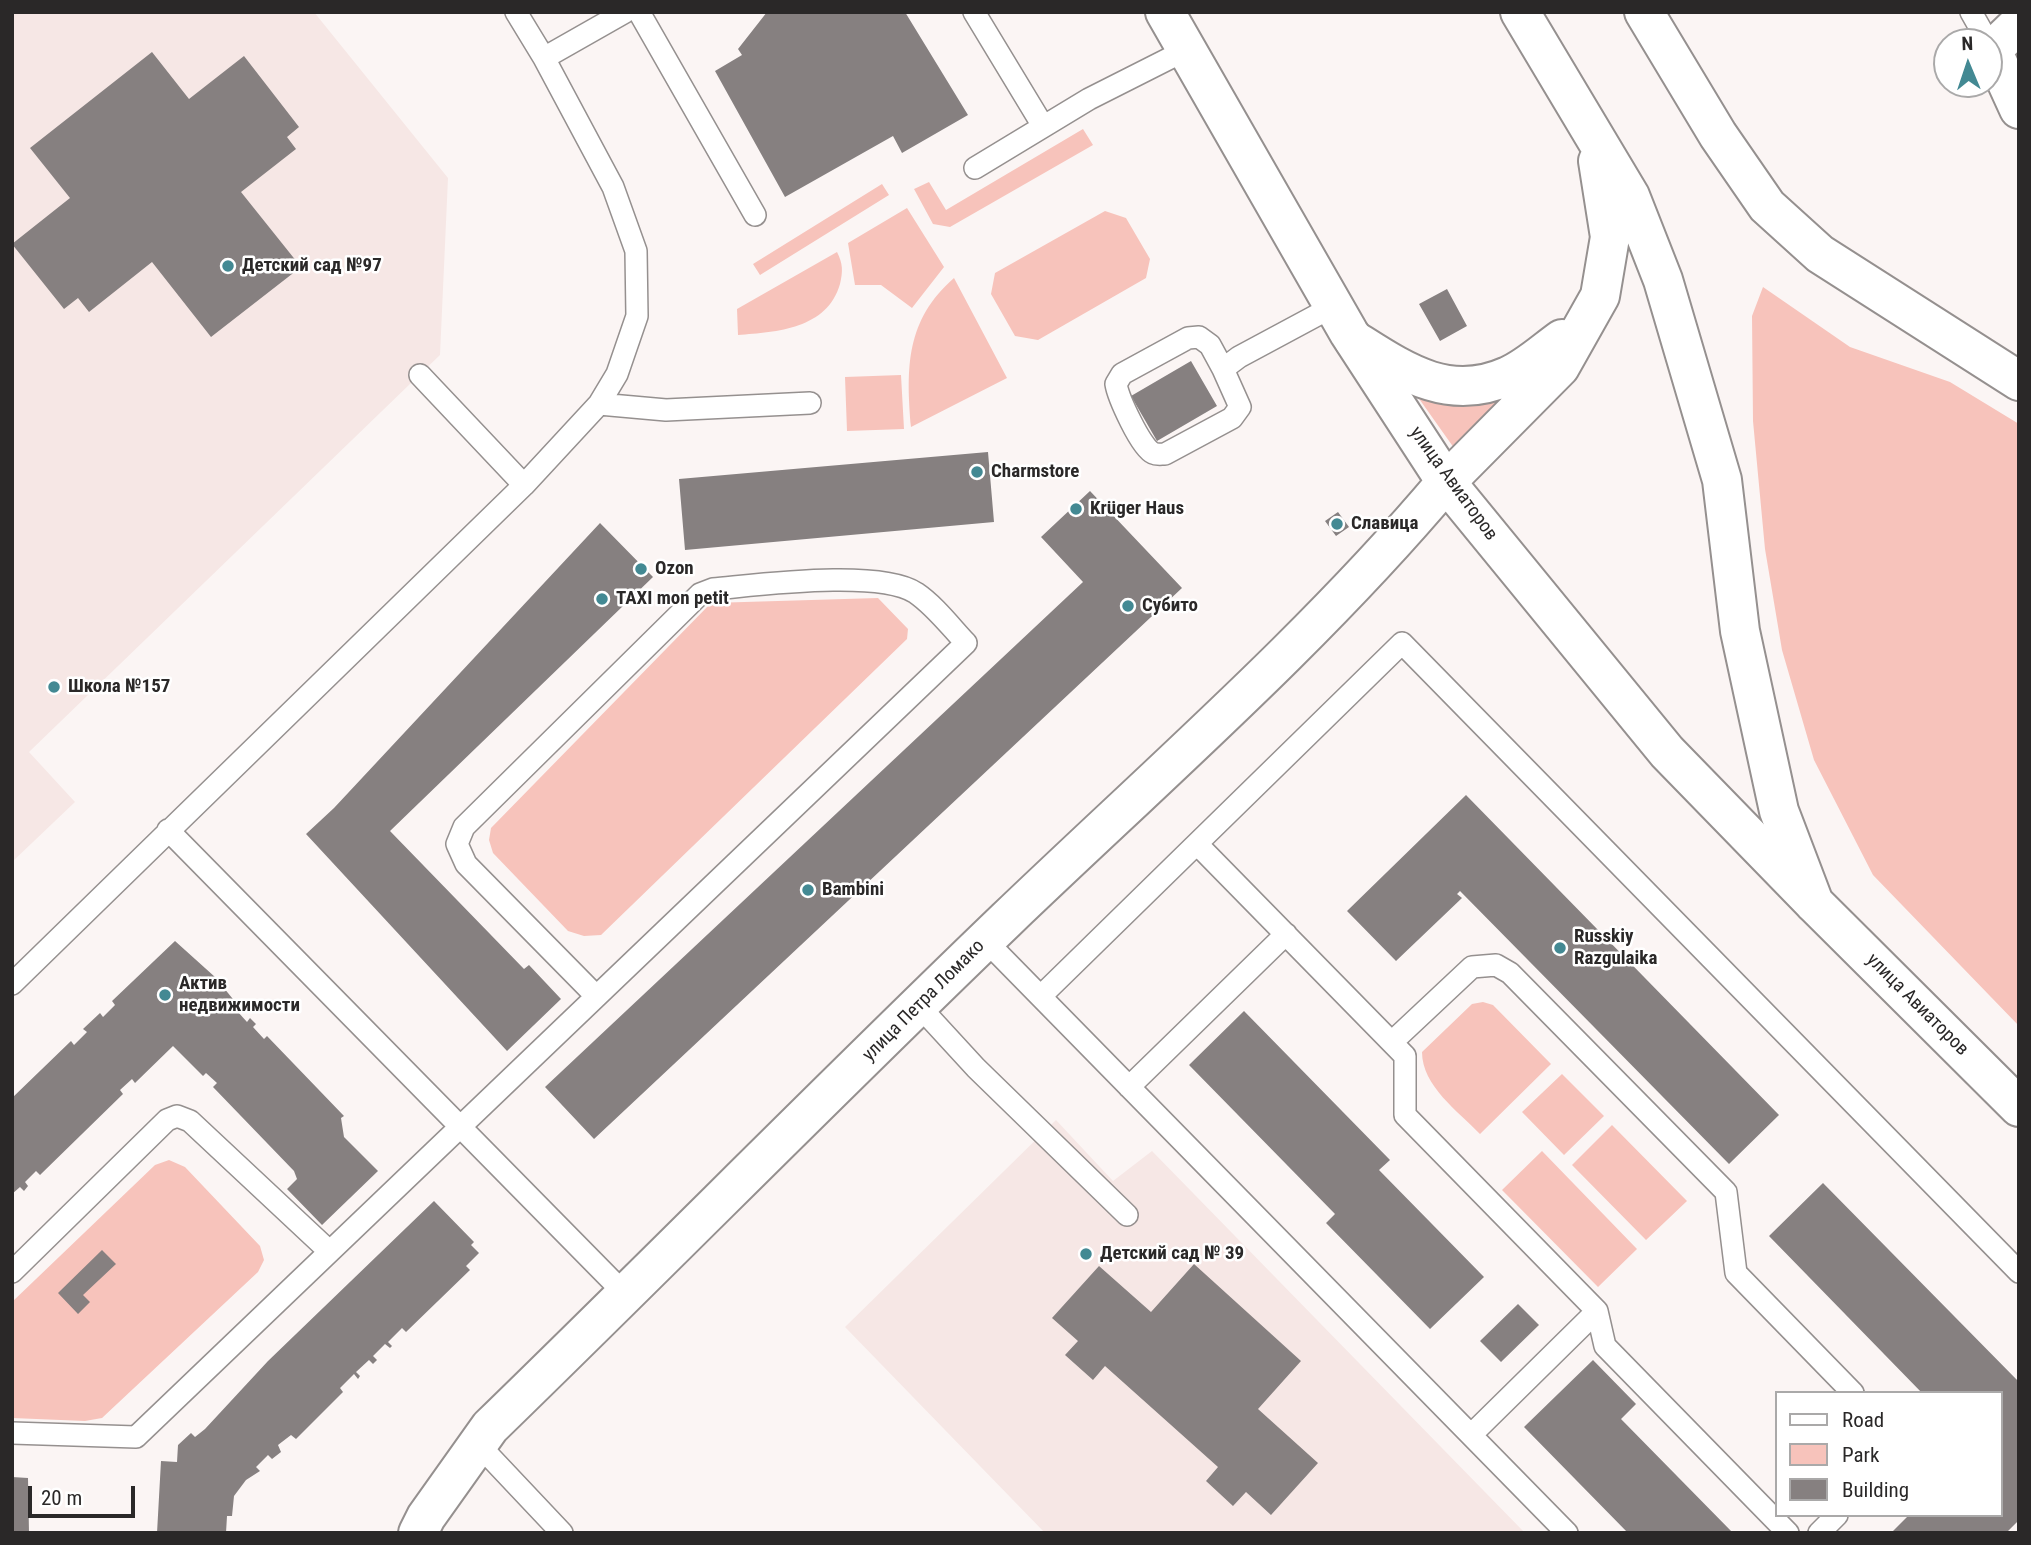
<!DOCTYPE html>
<html>
<head>
<meta charset="utf-8">
<style>
  body { margin:0 }
  #map { position:relative; width:2031px; height:1545px; overflow:hidden; background:#fbf5f4; font-family:"Roboto Condensed",sans-serif }
  canvas { display:block }
  .frame { position:absolute; inset:0; border:14px solid #2a2828; pointer-events:none }
  .legend { position:absolute; left:1775px; top:1391px; width:228px; height:126px; box-sizing:border-box; background:#fff; border:2px solid #aaa9a9; margin:0; padding:9px 12px; list-style:none; font-size:21px; color:#2a2828 }
  .legend li { display:flex; align-items:center; gap:14px; height:35px }
  .legend b { width:35px; border:2px solid #aaa9a9 }
  .north { position:absolute; left:1933px; top:28px; width:70px; height:70px; box-sizing:border-box; background:#fff; border:2px solid #aaa9a9; border-radius:50%; rotate:358deg; font-size:19px; font-weight:700; line-height:28px; text-align:center; color:#2a2828 }
  .north::after { content:''; display:block; margin:auto; width:24px; height:32px; background:#438993; clip-path:polygon(50% 0,100% 100%,50% 72%,0 100%) }
  .scale { position:absolute; left:28px; top:1486px; width:107px; height:32px; box-sizing:border-box; border:4px solid #2a2828; border-top:0; padding-left:9px; font-size:21px; line-height:24px; white-space:nowrap; color:#2a2828; -webkit-text-stroke:5px #fff; paint-order:stroke }
</style>
</head>
<body>
<div id="map">
<canvas width="2031" height="1545"></canvas>
<div class="frame"></div>
<ul class="legend">
<li><b style="height:9px;background:#fff"></b>Road</li>
<li><b style="height:19px;background:#f7c3bb"></b>Park</li>
<li><b style="height:19px;background:#868080"></b>Building</li>
</ul>
<div class="north">N</div>
<div class="scale">20 m</div>
</div>
<script>
const ctx = document.querySelector('canvas').getContext('2d');
ctx.lineJoin = 'round';
function fillPath(path, color) {
  ctx.fillStyle = color;
  ctx.fill(path, 'evenodd');
}
function stroke(path, color, width, dash) {
  ctx.strokeStyle = color;
  ctx.lineWidth = width;
  ctx.lineCap = dash ? 'butt' : 'round';
  ctx.setLineDash(dash || []);
  ctx.stroke(path);
}
function label(font, color, halo, rows, align = 'center') {
  ctx.font = font + ' "Roboto Condensed",sans-serif';
  ctx.lineWidth = 5;
  ctx.setLineDash([]);
  ctx.textBaseline = 'middle';
  ctx.strokeStyle = halo;
  ctx.fillStyle = color;
  for (const [text, x, y, turn = 0] of rows) {
    ctx.save();
    ctx.translate(x, y);
    ctx.rotate((+turn || 0) * Math.PI / 180);
    ctx.textAlign = isNaN(turn) ? turn : align;
    if (halo) ctx.strokeText(text, 0, 0);
    ctx.fillText(text, 0, 0);
    ctx.restore();
  }
}
const built = new Path2D(`
  M314 12 448 178 440 355 29 752 75 802 12 862V13Z
  M1056 1120 1113 1181 1152 1151 1525 1533H1045L845 1327Z`);
const green = new Path2D(`
  M1083 129 1093 145 950 227 933 224 914 189 929 182 946 210Z
  M882 184 889 195 760 275 753 264Z
  M907 208 944 267 912 308 881 285H855L848 243Z
  M1105 211 1126 218 1150 259 1146 278 1038 340 1015 336 991 294 995 273Z
  M837 252C843 264 843 271 840 284 827 329 777 332 738 335L737 309Z
  M954 278 1007 378 911 427C906 367 906 320 954 278Z
  M1763 287 1850 347 1950 382 2019 424V1026L1873 875 1814 760 1782 650 1765 549 1753 421 1752 316Z
  M901 375 904 429 847 431 845 377Z
  M1535 376 1454 448 1415 393Z
  M878 598 908 629 907 639 601 935 584 936 568 931 493 853 489 840 491 828 711 603Z
  M1483 1002 1493 1005 1551 1064 1480 1134C1458 1111 1422 1086 1422 1052L1472 1004Z
  M1562 1074 1604 1116 1564 1155 1522 1112Z
  M1612 1125 1687 1201 1646 1240 1572 1165Z
  M1542 1151 1637 1249 1598 1287 1502 1190Z
  M169 1160 185 1167 260 1246 264 1260 258 1272 102 1418 85 1421 12 1418V1302L155 1165Z`);
const building = new Path2D(`
  M767 12H905L968 115 902 153 893 136 785 197 715 71 742 55 738 49Z
  M152 52 189 99 244 56 299 127 287 137 296 149 241 192 301 267 211 337 152 262 89 312 78 298 64 309 12 244 70 198 30 148Z
  M1447 289 1467 326 1440 341 1419 304Z
  M1191 361 1217 406 1157 441 1131 396Z
  M988 452 994 522 685 550 679 479Z
  M1090 491 1182 588 594 1139 545 1087 1083 582 1041 537Z
  M1338 512 1349 527 1336 536 1325 521Z
  M600 523 653 577 390 831 524 969 529 965 561 999 507 1051 306 834 334 808Z
  M1466 795 1779 1115 1729 1164 1460 891 1457 894 1462 898 1396 961 1347 911Z
  M175 941 215 977 241 1009 238 1012 247 1022 250 1018 256 1024 253 1027 264 1039 267 1036 344 1116 341 1118 344 1137 378 1171 322 1225 287 1189 297 1179 294 1171 213 1087 217 1083 206 1073 203 1076 173 1046 135 1083 132 1079 120 1090 123 1094 40 1175 36 1171 25 1182 28 1186 24 1191 20 1187 12 1194V1098L71 1041 74 1045 87 1032 83 1029 100 1013 103 1017 115 1005 112 1001Z
  M1244 1011 1390 1160 1379 1170 1484 1277 1430 1329 1326 1223 1335 1214 1189 1065Z
  M1823 1183 2019 1382V1520L2006 1533H1891L1909 1515H2001V1393H1922L1769 1236Z
  M434 1201 474 1242 471 1245 479 1253 466 1266 470 1270 406 1332 402 1328 388 1342 392 1346 390 1348 385 1344 373 1356 377 1360 373 1364 369 1360 356 1372 360 1376 358 1379 354 1374 340 1388 343 1392 296 1439 291 1435 278 1445 281 1452 272 1459 268 1455 256 1467 260 1471 246 1480 234 1496 232 1516H227L226 1533H157L161 1461 177 1462 178 1445 191 1433 195 1437 205 1429 268 1361Z
  M102 1250 116 1264 83 1295 90 1302 78 1314 58 1293Z
  M1194 1264 1301 1361 1258 1409 1318 1463 1271 1515 1246 1492 1233 1506 1206 1481 1218 1467 1105 1366 1093 1380 1065 1355 1078 1341 1052 1318 1099 1266 1151 1312Z
  M1518 1304 1539 1325 1501 1362 1480 1341Z
  M1593 1360 1636 1404 1621 1419 1733 1533H1628L1524 1427Z
  M12 1477 28 1478 29 1533H12Z`);
const service = new Path2D(`
  M639 12 755 215
  M974 12 1043 126
  M1971 12 1988 42
  M544 58 625 12
  M975 168 1089 99 1186 50
  M1223 369 1210 345 1199 337 1188 338 1122 374 1116 384C1118 397 1141 448 1153 453 1157 455 1161 454 1165 454L1232 418 1240 407 1223 369 1239 357 1334 306
  M420 375 524 485
  M599 404 666 410 810 403
  M168 830 626 1295
  M1197 844 1405 1056V1115L1597 1311 1605 1346 1788 1533
  M985 940 1567 1533
  M12 984 524 485 599 404 617 374 637 316 636 251 613 187 544 58 516 12
  M1041 996 1402 643 2019 1272
  M919 1006 976 1068 1127 1215
  M1392 1042 1472 967 1496 965 1510 973 1726 1192 1736 1273 1853 1393
  M1129 1087 1286 934
  M12 1272 167 1120 177 1116 190 1121 329 1251
  M12 1433 136 1437 966 643C950 626 935 606 916 593 879 569 759 585 713 589L700 594 464 827 457 844 466 864 596 996
  M1471 1435 1597 1311
  M478 1444 562 1533
  M1819 1533 1837 1515`);
const minor = new Path2D(`
  M1165 12 1349 333 1446 482 1667 752 1814 903
  M2019 24 1992 50 2019 109
  M418 1533 426 1517 490 1427C663 1259 832 1087 1006 920 1154 778 1314 639 1446 482`);
const primary = new Path2D(`
  M1520 12 1630 196 1663 280 1722 480 1740 631 1779 811 1814 903 2019 1107
  M1644 12 1718 135 1767 206 1820 254 2019 381
  M1354 340C1403 371 1448 403 1508 376 1527 368 1545 351 1562 339
  M1446 482 1560 367 1600 296 1610 237 1598 161`);
const markers = [
  [228,266,7,"#438993"],
  [977,472,7,"#438993"],
  [1076,509,7,"#438993"],
  [1337,524,7,"#438993"],
  [641,569,7,"#438993"],
  [602,599,7,"#438993"],
  [1128,606,7,"#438993"],
  [54,687,7,"#438993"],
  [808,890,7,"#438993"],
  [1560,948,7,"#438993"],
  [165,995,7,"#438993"],
  [1086,1254,7,"#438993"]
];
const poiNames = [
  ["Детский сад №97",242,266],
  ["Charmstore",991,472],
  ["Krüger Haus",1090,509],
  ["Славица",1351,524],
  ["Ozon",655,569],
  ["TAXI mon petit",616,599],
  ["Субито",1142,606],
  ["Школа №157",68,687],
  ["Bambini",822,890],
  ["Russkiy",1574,937],
  ["Razgulaika",1574,959],
  ["Актив",179,984],
  ["недвижимости",179,1006],
  ["Детский сад № 39",1100,1254]
];
const streetNames = [
  ["улица Авиаторов",1453,484,54],
  ["улица Петра Ломако",924,1001,-45],
  ["улица Авиаторов",1917,1005,45]
];
fillPath(built, '#f6e7e5');
fillPath(green, '#f7c3bb');
fillPath(building, '#868080');
stroke(service, '#95908f', 24);
stroke(minor, '#95908f', 42);
stroke(primary, '#95908f', 42);
stroke(service, '#fff', 21);
stroke(minor, '#fff', 38);
stroke(primary, '#fff', 38);
for (const [x, y, r, color] of markers) {
  const dot = new Path2D();
  dot.arc(x, y, r, 0, 2 * Math.PI);
  ctx.fillStyle = color;
  ctx.fill(dot);
  stroke(dot, '#fff', 2.5);
}
label('bold 19px', '#2a2828', '#fff', poiNames, 'left');
label('19px', '#2a2828', '#fff', streetNames);
</script>
</body>
</html>
